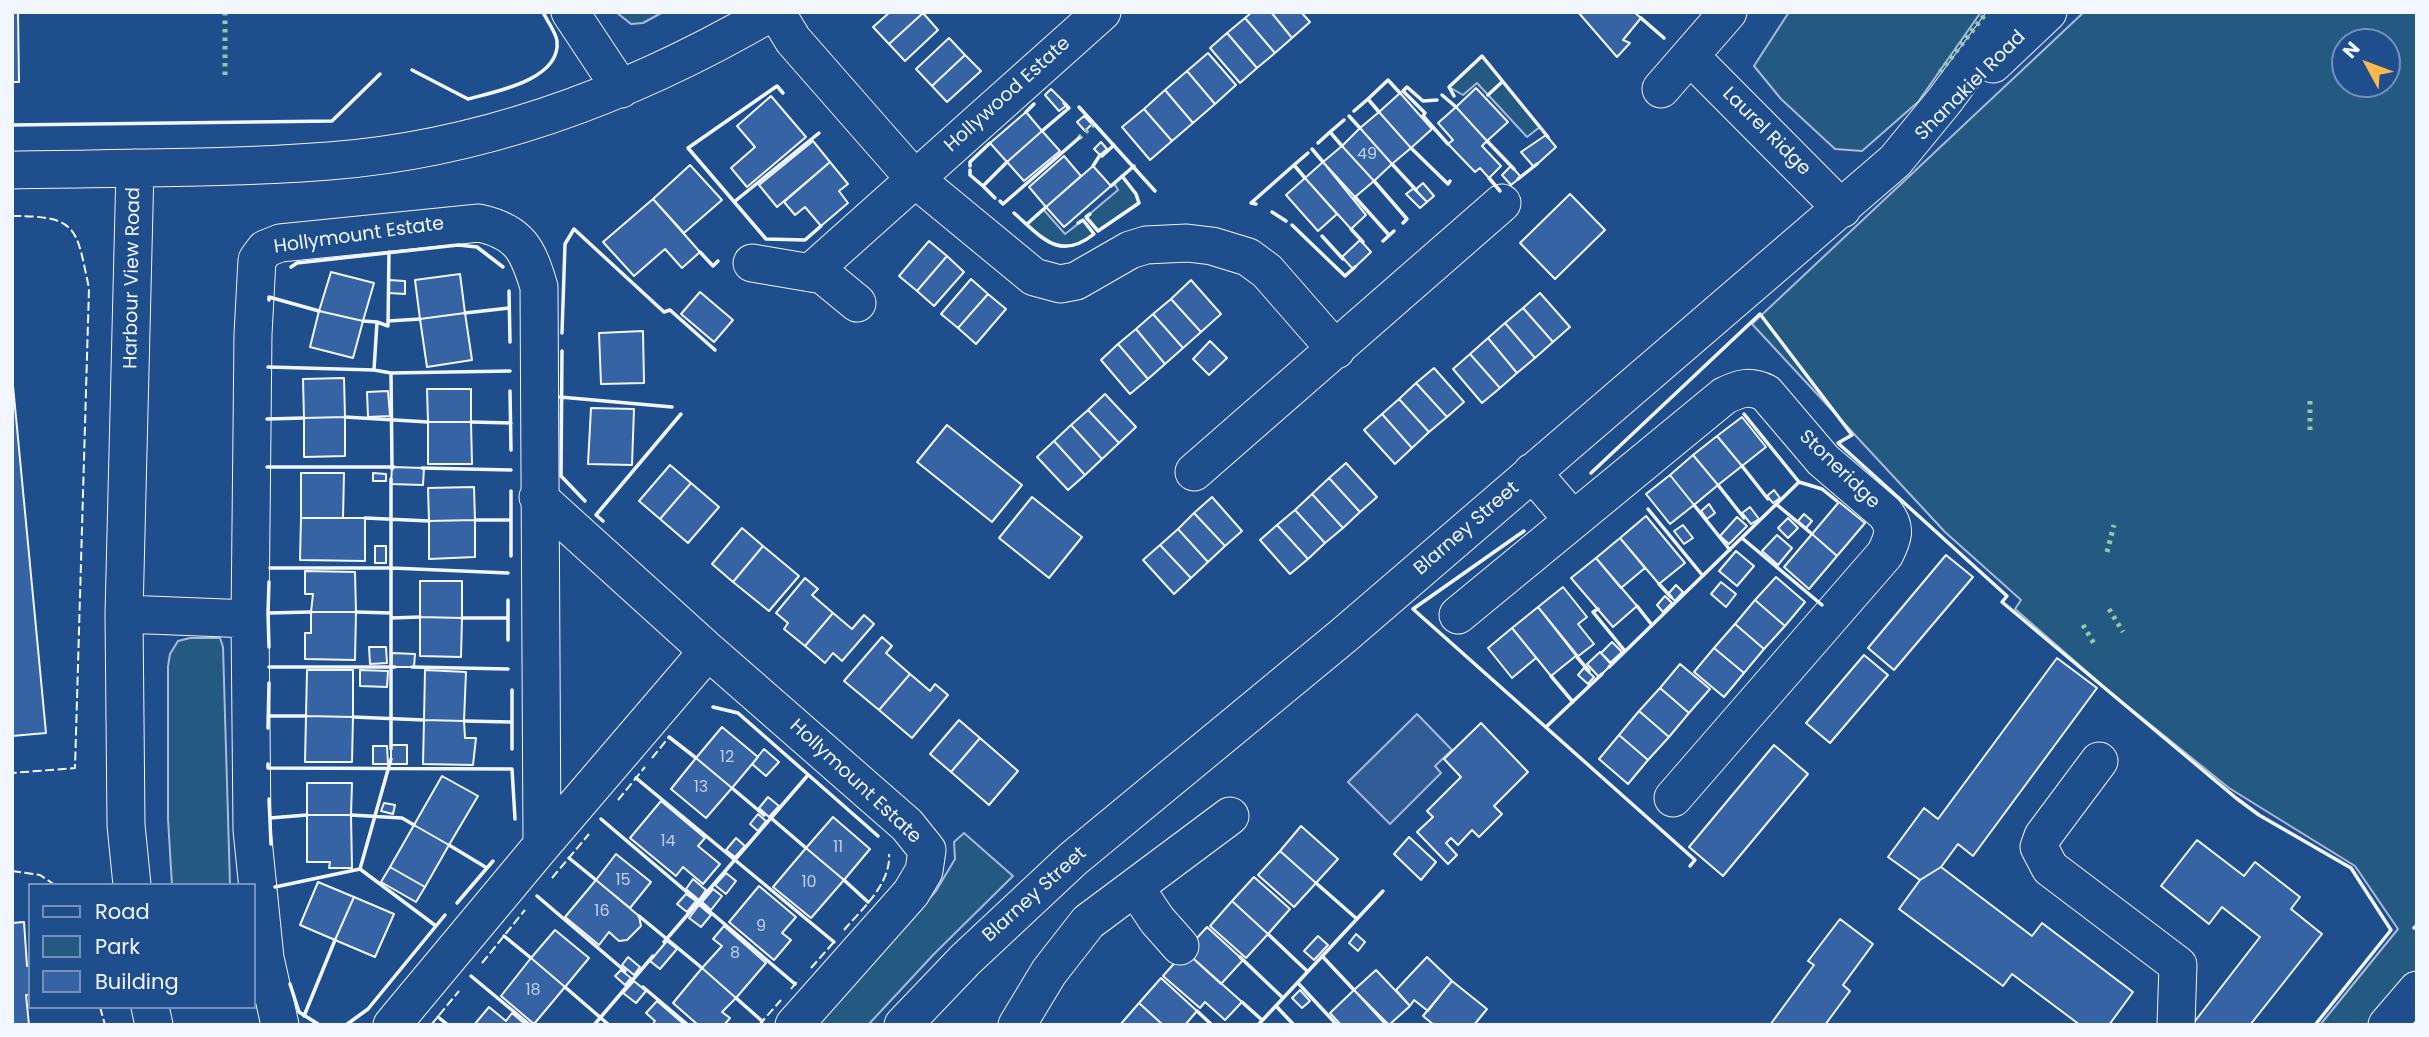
<!DOCTYPE html>
<html>
<head>
<meta charset="utf-8">
<style>
  body { margin:0 }
  #map { position:relative; width:2429px; height:1037px; overflow:hidden; background:#1f4e8c; font-family:Poppins,sans-serif }
  canvas { display:block }
  .frame { position:absolute; inset:0; border:14px solid #f2f6ff; pointer-events:none }
  .legend { position:absolute; left:28px; top:883px; width:228px; height:126px; box-sizing:border-box; background:#1f4e8c; border:2px solid #7391ba; margin:0; padding:9px 12px; list-style:none; font-size:21px; color:#f2f6ff }
  .legend li { display:flex; align-items:center; gap:14px; height:35px }
  .legend b { width:35px; border:2px solid #7391ba }
  .north { position:absolute; left:2331px; top:28px; width:70px; height:70px; box-sizing:border-box; background:#1f4e8c; border:2px solid #7391ba; border-radius:50%; rotate:311deg; font-size:19px; font-weight:700; line-height:28px; text-align:center; color:#f2f6ff }
  .north::after { content:''; display:block; margin:auto; width:24px; height:32px; background:#ffb74d; clip-path:polygon(50% 0,100% 100%,50% 72%,0 100%) }
</style>
</head>
<body>
<div id="map">
<canvas width="2429" height="1037"></canvas>
<div class="frame"></div>
<ul class="legend">
<li><b style="height:9px;background:#1f4e8c"></b>Road</li>
<li><b style="height:19px;background:#245a82"></b>Park</li>
<li><b style="height:19px;background:#3563a3"></b>Building</li>
</ul>
<div class="north">N</div>
</div>
<script>
const ctx = document.querySelector('canvas').getContext('2d');
ctx.lineJoin = 'round';
function fillPath(path, color) {
  ctx.fillStyle = color;
  ctx.fill(path, 'evenodd');
}
function stroke(path, color, width, dash) {
  ctx.strokeStyle = color;
  ctx.lineWidth = width;
  ctx.lineCap = dash ? 'butt' : 'round';
  ctx.setLineDash(dash || []);
  ctx.stroke(path);
}
function label(font, color, halo, rows, align = 'center') {
  ctx.font = font + ' Poppins,sans-serif';
  ctx.lineWidth = 5;
  ctx.setLineDash([]);
  ctx.textBaseline = 'middle';
  ctx.strokeStyle = halo;
  ctx.fillStyle = color;
  for (const [text, x, y, turn = 0] of rows) {
    ctx.save();
    ctx.translate(x, y);
    ctx.rotate((+turn || 0) * Math.PI / 180);
    ctx.textAlign = isNaN(turn) ? turn : align;
    if (halo) ctx.strokeText(text, 0, 0);
    ctx.fillText(text, 0, 0);
    ctx.restore();
  }
}
const green = new Path2D(`
  M616 12H663L643 23 631 24Z
  M1789 12H1981L1918 102 1862 151 1835 149 1781 99 1754 66Z
  M2084 12H2417V1025H2320L2398 929 2355 866 2229 788 2110 692 2015 609 2021 600 1945 532 1752 324ZM2345 42H2387V84H2345Z
  M1482 56 1540 127 1527 137 1477 83 1463 95 1449 87Z
  M1122 176 1136 194 1139 203 1098 231 1086 217 1118 190 1114 183Z
  M1043 209 1065 234 1083 220 1094 234C1067 255 1050 245 1027 224Z
  M190 638H220L223 647 230 885H172L168 819V666L170 654 178 641Z
  M964 833 1013 876 934 954 868 1025H816L936 891 955 859 954 842Z`);
const parking = new Path2D(`
  M1417 714 1452 750 1435 766 1441 773 1390 824 1348 782Z`);
const building = new Path2D(`
  M12 12H18L19 82H12Z
  M890 12H922L923 13 889 44 873 27Z
  M1252 12H1271L1292 38 1275 53 1245 18Z
  M1271 12H1301L1310 22 1292 38Z
  M1578 12H1634L1641 18 1623 40 1630 43 1617 57Z
  M923 13 938 30 905 61 889 44Z
  M1245 18 1275 53 1257 68 1227 33Z
  M1227 33 1257 68 1240 83 1210 48Z
  M949 38 965 55 932 86 916 69Z
  M1208 53 1236 85 1215 104 1187 71Z
  M965 55 981 71 947 102 932 86Z
  M1187 71 1215 104 1193 123 1165 90Z
  M1476 88 1508 122 1487 141 1456 107Z
  M1051 89 1067 105 1059 111 1045 95Z
  M1165 90 1193 123 1172 141 1144 109Z
  M1400 93 1432 129 1411 148 1379 112Z
  M771 96 806 137 747 187 731 168 755 147 737 126Z
  M1456 107 1487 141 1482 146 1501 166 1489 178 1480 168 1475 172 1448 144 1453 140 1438 123Z
  M1144 109 1172 141 1150 160 1122 127Z
  M1026 112 1042 131 1007 162 990 143Z
  M1379 112 1411 148 1392 164 1360 128Z
  M1084 116 1092 124 1085 131 1077 122Z
  M1360 128 1392 164 1374 181 1342 146Z
  M1042 131 1060 151 1024 181 1007 162Z
  M1546 135 1556 147 1534 167 1521 152Z
  M813 141 830 162 777 207 759 185Z
  M1101 142 1107 149 1100 155 1094 149Z
  M1342 146 1374 181 1355 197 1323 162Z
  M1064 156 1081 176 1046 207 1029 187Z
  M830 162 848 184 839 191 848 203 821 226 805 207 795 215 784 202Z
  M1323 162 1366 215 1351 229 1305 178Z
  M690 165 722 200 684 233 653 199Z
  M1093 166 1111 186 1064 227 1046 207Z
  M1511 166 1521 177 1511 185 1502 175Z
  M1305 178 1337 214 1318 231 1286 195Z
  M1423 183 1434 196 1427 202 1415 190Z
  M1414 188 1427 202 1420 208 1406 194Z
  M1570 194 1605 230 1555 279 1520 243Z
  M653 199 700 252 682 268 665 249 634 276 603 242Z
  M1360 240 1371 252 1353 269 1342 257Z
  M929 241 947 256 917 291 899 276Z
  M947 256 964 272 934 306 917 291Z
  M331 272 374 283 363 321 319 311Z
  M460 274 465 313 420 319 415 280Z
  M971 279 988 294 958 328 941 314Z
  M389 280 405 281V294L389 293Z
  M1191 280 1221 314 1201 332 1171 299Z
  M700 292 733 320 714 342 681 314Z
  M1540 293 1570 327 1553 342 1523 308Z
  M988 294 1006 309 976 344 958 328Z
  M1171 299 1201 332 1183 348 1153 314Z
  M1523 308 1553 342 1535 358 1505 323Z
  M319 311 363 321 353 358 310 347Z
  M465 313 472 360 427 367 420 319Z
  M1153 314 1183 348 1165 364 1136 329Z
  M1505 323 1535 358 1517 373 1488 338Z
  M1136 329 1165 364 1148 379 1118 344Z
  M643 331 644 383 601 384 599 333Z
  M1488 338 1517 373 1500 388 1470 354Z
  M1210 341 1227 358 1209 375 1193 359Z
  M1118 344 1148 379 1130 394 1101 360Z
  M1470 354 1500 388 1482 403 1453 369Z
  M1434 368 1464 402 1447 417 1416 383Z
  M12 375 46 733 12 736Z
  M344 378 345 417 304 418 303 379Z
  M1416 383 1447 417 1429 432 1399 399Z
  M427 389H471V422H428Z
  M388 391 390 416 368 417 367 392Z
  M1105 394 1136 427 1119 443 1088 410Z
  M1399 399 1429 432 1412 448 1382 414Z
  M591 408 634 409 632 465 588 464Z
  M1088 410 1119 443 1102 459 1071 425Z
  M1382 414 1412 448 1395 464 1364 430Z
  M345 417V456L304 457V418Z
  M1742 417 1766 447 1742 466 1717 436Z
  M428 422H471L472 464H428Z
  M947 425 1022 485 992 522 917 462Z
  M1071 425 1102 459 1085 475 1054 441Z
  M1717 436 1742 466 1718 485 1693 455Z
  M1054 441 1085 475 1068 490 1037 457Z
  M1693 455 1718 485 1694 505 1670 475Z
  M1346 463 1377 497 1360 512 1329 478Z
  M670 465 691 483 660 519 639 501Z
  M392 467 424 468 423 485 391 484Z
  M301 473H344L343 518H301Z
  M373 473 386 474V481H373Z
  M1670 475 1694 505 1670 524 1646 494Z
  M1329 478 1360 512 1343 528 1312 494Z
  M691 483 719 507 688 543 660 519Z
  M474 487 475 520 429 521 428 488Z
  M1774 490 1780 498 1773 503 1767 496Z
  M1312 494 1343 528 1325 543 1295 510Z
  M1032 497 1082 537 1049 578 999 538Z
  M1212 497 1242 531 1225 546 1194 513Z
  M1839 502 1865 523 1837 556 1812 534Z
  M1709 504 1715 513 1707 519 1701 511Z
  M1750 507 1759 519 1751 524 1742 513Z
  M1295 510 1325 543 1308 559 1277 525Z
  M1194 513 1225 546 1208 562 1178 529Z
  M1804 514 1812 521 1806 528 1798 521Z
  M1646 516 1685 563 1659 584 1620 538Z
  M1737 517 1747 526 1729 544 1720 536Z
  M301 518H365V561L300 560Z
  M1788 518 1798 528 1788 538 1778 528Z
  M475 520V557L429 559V521Z
  M1277 525 1308 559 1290 574 1260 540Z
  M1683 525 1693 538 1684 544 1674 531Z
  M742 528 763 546 733 582 712 564Z
  M1178 529 1208 562 1191 578 1160 545Z
  M1812 534 1837 556 1809 589 1784 567Z
  M1777 535 1792 548 1778 565 1762 551Z
  M1620 538 1645 568 1621 588 1596 558Z
  M1160 545 1191 578 1174 594 1143 560Z
  M375 546H386V563H375Z
  M763 546 799 576 769 611 733 582Z
  M1736 551 1754 566 1737 586 1719 571Z
  M1946 555 1973 577 1894 670 1868 648Z
  M1596 558 1637 606 1613 627 1571 578Z
  M305 571 355 572 356 612H311L313 594H305Z
  M1776 577 1805 602 1785 626 1755 600Z
  M805 578 818 589 812 595 833 613 805 646 784 629 788 623 776 613Z
  M420 581H462V618L420 617Z
  M1721 582 1736 594 1726 607 1711 594Z
  M1676 585 1683 592 1675 601 1668 594Z
  M1563 587 1587 617 1578 624 1594 644 1577 657 1538 607Z
  M1665 596 1672 603 1663 612 1657 605Z
  M1755 600 1785 626 1764 649 1735 624Z
  M1538 607 1577 655 1551 676 1512 628Z
  M311 612H356L355 660 305 659V633H311Z
  M833 613 852 629 864 615 874 624 842 661 833 653 825 663 805 646Z
  M420 617 462 618 461 657 420 656Z
  M1735 624 1764 649 1744 673 1714 648Z
  M1512 628 1536 658 1512 678 1488 648Z
  M882 637 892 646 886 653 910 674 879 710 844 681Z
  M1612 642 1622 652 1610 663 1601 653Z
  M369 647H386L387 663 370 664Z
  M1714 648 1744 673 1724 697 1694 672Z
  M1600 652 1612 664 1599 677 1587 664Z
  M392 653 415 654 414 667H391Z
  M1864 655 1888 675 1830 743 1806 723Z
  M2057 658 2097 688 1973 856 1958 844 1941 867 1920 880 1888 857 1924 808 1938 819Z
  M1680 664 1710 689 1689 713 1660 688Z
  M1584 668 1594 677 1588 684 1578 675Z
  M307 670H353V717L306 716Z
  M360 670 388 671 387 687 360 686Z
  M425 670 466 672 464 721 424 720Z
  M910 674 930 691 935 684 948 695 912 738 879 710Z
  M1660 688 1689 713 1669 737 1639 711Z
  M1639 711 1669 737 1648 760 1619 735Z
  M306 716 353 717 352 762H305Z
  M424 720 464 721 465 738H476L473 765 423 764Z
  M959 720 980 738 951 772 930 754Z
  M1481 723 1528 772 1494 806 1502 814 1479 837 1472 830 1458 845 1451 838 1446 843 1457 855 1448 864 1417 832 1433 817 1427 811 1461 777 1444 759Z
  M722 727 758 757 732 788 696 758Z
  M1619 735 1648 760 1628 784 1599 759Z
  M980 738 1018 771 989 805 951 772Z
  M391 745H407V764H391Z
  M1774 745 1808 774 1723 876 1689 847Z
  M373 746H387L388 764H373Z
  M764 749 779 762 766 776 752 764Z
  M696 758 732 788 706 818 671 789Z
  M442 776 478 796 449 845 414 825Z
  M307 783H352L351 815H307Z
  M768 797 779 806 769 817 759 808Z
  M661 801 705 838 698 846 720 864 703 884 683 867 676 876 630 838Z
  M384 803 395 805 393 814 381 811Z
  M758 814 766 821 758 831 750 824Z
  M307 815H351L352 868H329L330 862H307Z
  M833 817 870 849 844 880 806 848Z
  M414 825 449 845 425 887 390 867Z
  M1301 826 1338 859 1316 883 1280 851Z
  M1409 837 1436 862 1421 880 1394 854Z
  M736 838 745 846 735 857 726 850Z
  M2197 840 2244 876 2255 862 2300 897 2291 909 2322 934 2250 1025H2192L2260 937 2222 907 2209 924 2161 886Z
  M806 848 844 880 811 918 773 887Z
  M1280 851 1316 883 1294 907 1258 875Z
  M616 854 651 882 630 908 596 880Z
  M390 867 425 887 416 902 381 882Z
  M1941 867 2032 936 2042 923 2133 992 2109 1025H2080L2012 974 2003 986 1899 909 1920 880Z
  M726 873 736 881 726 894 715 885Z
  M1254 877 1290 909 1268 934 1232 901Z
  M693 879 706 890 699 900 686 889Z
  M596 880 639 916 641 926 627 940 619 941 609 932 599 945 565 917Z
  M318 882 354 897 335 940 300 925Z
  M759 886 796 917 782 933 791 940 774 960 729 922Z
  M713 889 722 896 711 910 702 902Z
  M686 894 696 901 687 912 677 904Z
  M354 897 394 914 375 957 335 940Z
  M1232 901 1268 934 1246 958 1210 926Z
  M699 905 711 915 701 927 689 918Z
  M1840 919 1873 944 1843 985 1850 991 1825 1025H1770L1814 965 1808 961Z
  M24 922 27 966H30V995H26L29 1025H12V923Z
  M724 926 766 963 736 998 702 968 722 946 713 939Z
  M1207 927 1243 960 1221 984 1185 951Z
  M555 930 589 958 565 987 531 958Z
  M1356 934 1365 942 1358 951 1349 943Z
  M1318 936 1328 945 1314 960 1304 951Z
  M667 941 677 949 660 969 650 961Z
  M1185 951 1242 1002 1225 1020 1205 1002 1200 1008 1163 976Z
  M628 957 640 967 634 975 622 965Z
  M1427 957 1452 981 1428 1011 1414 1000 1410 1006 1396 990Z
  M531 958 565 987 534 1024 501 996Z
  M702 968 736 998 722 1012 730 1018 724 1025H698L673 1003Z
  M621 970 631 978 625 985 615 976Z
  M1376 970 1410 1006 1389 1025 1354 990Z
  M1161 978 1197 1011 1185 1025H1163L1139 1003Z
  M634 981 646 991 636 1003 623 993Z
  M1452 981 1487 1009 1474 1025H1434L1423 1016Z
  M1300 990 1310 1001 1302 1008 1292 998Z
  M1354 990 1386 1025H1341L1330 1013Z
  M657 1001 685 1025H652L655 1021 646 1013Z
  M1139 1003 1163 1025H1120Z
  M489 1007 506 1021 512 1013 526 1025H474Z`);
const minor = new Path2D(`
  M570 12 621 89
  M776 12 793 40 914 178 1034 277 1060 284 1076 281 1130 250 1146 245 1187 243 1212 246 1248 257 1267 271 1336 350
  M1690 56 1842 209
  M1993 64 2048 12
  M1661 89 1728 12
  M12 170C118 168 224 169 329 161 487 149 637 91 772 12
  M752 263 823 275 857 303
  M810 273 1102 12
  M1194 472 1502 203
  M1532 472 1573 520
  M538 497 708 651
  M124 614 250 619
  M1458 615 1724 396C1740 388 1750 385 1766 393L1823 460 1885 513C1897 528 1893 538 1885 554L1673 798
  M2099 761 2043 836 2039 847 2050 868 2178 965 2176 1025
  M542 845 708 651 907 825 927 850 924 871 911 893 794 1025
  M132 885 126 825 124 614 135 168
  M1135 887 1157 920 1180 946
  M150 1007 154 1025
  M280 1025 265 958 252 830 250 619 253 334 257 260 265 249 280 243 479 223C520 232 528 250 539 287L542 845 392 1025
  M903 1025 965 960 1073 859 1343 636 1895 161 1945 100 2010 12
  M1017 1025 1049 972 1088 922 1230 816
  M2387 1025 2417 990`);
const hedge = new Path2D(`
  M225 12V78
  M1940 72 1987 12
  M1079 138 1095 123
  M2310 430V401
  M2107 552 2114 525
  M2109 609 2123 632
  M2083 625 2096 647`);
const fence = new Path2D(`
  M12 216C79 216 76 228 89 288L75 768 12 773
  M652 758 669 737
  M618 800 645 767
  M12 871 40 875 55 885
  M552 878 589 834
  M844 930C862 909 891 884 889 854
  M482 963 525 910
  M811 968 834 942
  M791 989 799 979
  M100 1007 105 1025
  M431 1025 459 991
  M759 1025 781 1000`);
const wall = new Path2D(`
  M1641 18 1664 38
  M412 70 468 99C494 92 561 80 557 41 556 32 547 21 543 12
  M783 93 777 86 688 148 766 239 805 240 821 226
  M1442 95 1456 107
  M1488 95 1502 82
  M1454 96 1449 87 1482 56 1548 137
  M1437 100 1423 101 1407 87 1403 91 1425 113 1423 116 1448 144
  M1079 107 1155 191
  M1354 111 1368 99
  M1026 112 1034 104
  M1379 112 1368 99 1388 80 1400 93
  M1349 116 1360 128
  M12 125 332 121 380 74
  M1042 131 1069 108 1064 103
  M1487 141 1514 169
  M1318 143 1330 132
  M1342 146 1330 132 1344 120
  M1411 148 1448 184 1450 181
  M1312 149 1323 162
  M1102 156 1114 145
  M1392 164 1416 190
  M970 166V162L990 143
  M1093 166 1100 155
  M970 170V175L983 186 1007 162
  M1305 178 1294 165 1308 153
  M1489 178 1500 191
  M1518 179 1537 164
  M1374 181 1407 219 1403 223
  M983 186 995 198
  M1111 186 1134 166
  M1355 197 1389 235
  M1000 201 1003 204 1079 138
  M734 202 819 133
  M1256 204 1251 203 1294 165
  M1272 212 1286 221
  M1014 213C1041 237 1059 262 1094 234L1083 220 1078 223
  M1090 214 1086 217 1098 231 1139 203 1136 194 1122 176
  M1027 224 1046 207
  M1292 225 1345 276 1355 267
  M1351 229 1363 242
  M1322 236 1343 259
  M1383 241 1394 231
  M389 252 388 326 377 322 374 370 391 373 392 469
  M700 252 713 266 718 261
  M291 267 297 263 458 245 477 247 503 267
  M509 291 510 342
  M269 300V297L319 311
  M465 313 509 308
  M363 321 377 322
  M388 321 420 319
  M562 333 565 244 574 229 664 312 670 310 715 350
  M562 351 561 476 585 501
  M268 367 374 370
  M391 373 510 371
  M510 391 511 450
  M560 397 672 407
  M1744 414 1799 482
  M345 417 428 422
  M267 419 304 418
  M471 422 511 423
  M1742 466 1768 499
  M267 467H394
  M422 468 511 470
  M1591 473 1760 314 1852 435 1838 443 2007 596 2002 602 2236 798 2259 815 2351 868 2391 930 2315 1025
  M1718 485 1744 518
  M511 491V556
  M1776 504 1812 534
  M1694 505 1730 550
  M1648 509 1703 576
  M365 518 429 521
  M475 520H511
  M603 521 596 515 681 414
  M1524 531 1413 609 1695 860 1690 866
  M1742 538 1822 605
  M270 568H392L508 573
  M1659 584 1671 597
  M1637 606 1652 625
  M1598 609 1593 612 1625 651
  M356 612 391 613
  M268 613 269 582
  M391 618 420 617
  M462 618H508
  M508 640V600
  M269 647 268 613 311 612
  M1577 657 1589 671
  M269 667H395
  M412 667 508 669
  M1609 667 1799 482 1822 489 1837 501
  M1551 676 1573 702
  M512 690V749
  M713 707 738 713 878 836
  M268 716H306
  M353 717 424 720
  M464 721 511 722
  M1546 727 1602 674
  M268 728 269 683
  M669 737 696 758
  M391 749V479
  M391 759 360 869 436 926
  M268 764V768L512 769 515 819
  M636 778 834 942
  M732 788 764 815
  M269 799 271 844
  M351 815 402 818 414 825
  M270 818 307 815
  M771 818 806 848
  M601 819 795 984
  M449 845 487 868
  M569 858 596 880
  M844 880 868 902
  M1316 883 1357 919
  M275 887 360 869
  M537 896 625 971
  M457 903 493 861
  M639 916 702 968
  M2414 928 2417 925
  M1268 934 1307 971
  M504 936 531 958
  M664 942 808 775
  M1322 956 1354 990
  M1240 957 1283 998
  M471 976 530 1025
  M1298 983 1337 1025
  M290 984 299 1012 318 1024
  M565 987 609 1025
  M643 987 688 1025
  M736 998 762 1021
  M1242 1002 1262 1020
  M1276 1006 1294 1025
  M1197 1011 1212 1025
  M304 1016 335 940
  M438 1017 448 1025
  M346 1025 368 1009 445 915
  M594 1025 653 956
  M1258 1025 1383 891`);
const numberNames = [
  ["49",1367,155],
  ["12",727,758],
  ["13",701,788],
  ["14",668,842],
  ["11",838,848],
  ["15",623,881],
  ["10",809,883],
  ["16",602,912],
  ["9",761,927],
  ["8",735,954],
  ["18",533,991]
];
const streetNames = [
  ["Shanakiel Road",1971,86,-45],
  ["Hollywood Estate",1008,95,-42],
  ["Laurel Ridge",1766,132,45],
  ["Hollymount Estate",359,236,-8],
  ["Harbour View Road",133,278,-89],
  ["Stoneridge",1839,470,44],
  ["Blarney Street",1467,529,-41],
  ["Hollymount Estate",855,782,43],
  ["Blarney Street",1035,895,-42]
];
fillPath(green, '#245a82');
stroke(green, '#a8bbd7', 2);
fillPath(parking, '#305b95');
stroke(parking, '#a8bbd7', 2);
fillPath(building, '#3563a3');
stroke(building, '#f2f6ff', 2);
stroke(minor, '#f2f6ff', 39);
stroke(minor, '#1f4e8c', 37);
stroke(hedge, '#97c8a6', 5, [3.5, 5]);
stroke(fence, '#f2f6ff', 2, [9, 3.5]);
stroke(wall, '#f2f6ff', 3.5);
label('16px', '#c3d1e8', null, numberNames);
label('19px', '#f2f6ff', '#1f4e8c', streetNames);
</script>
</body>
</html>
